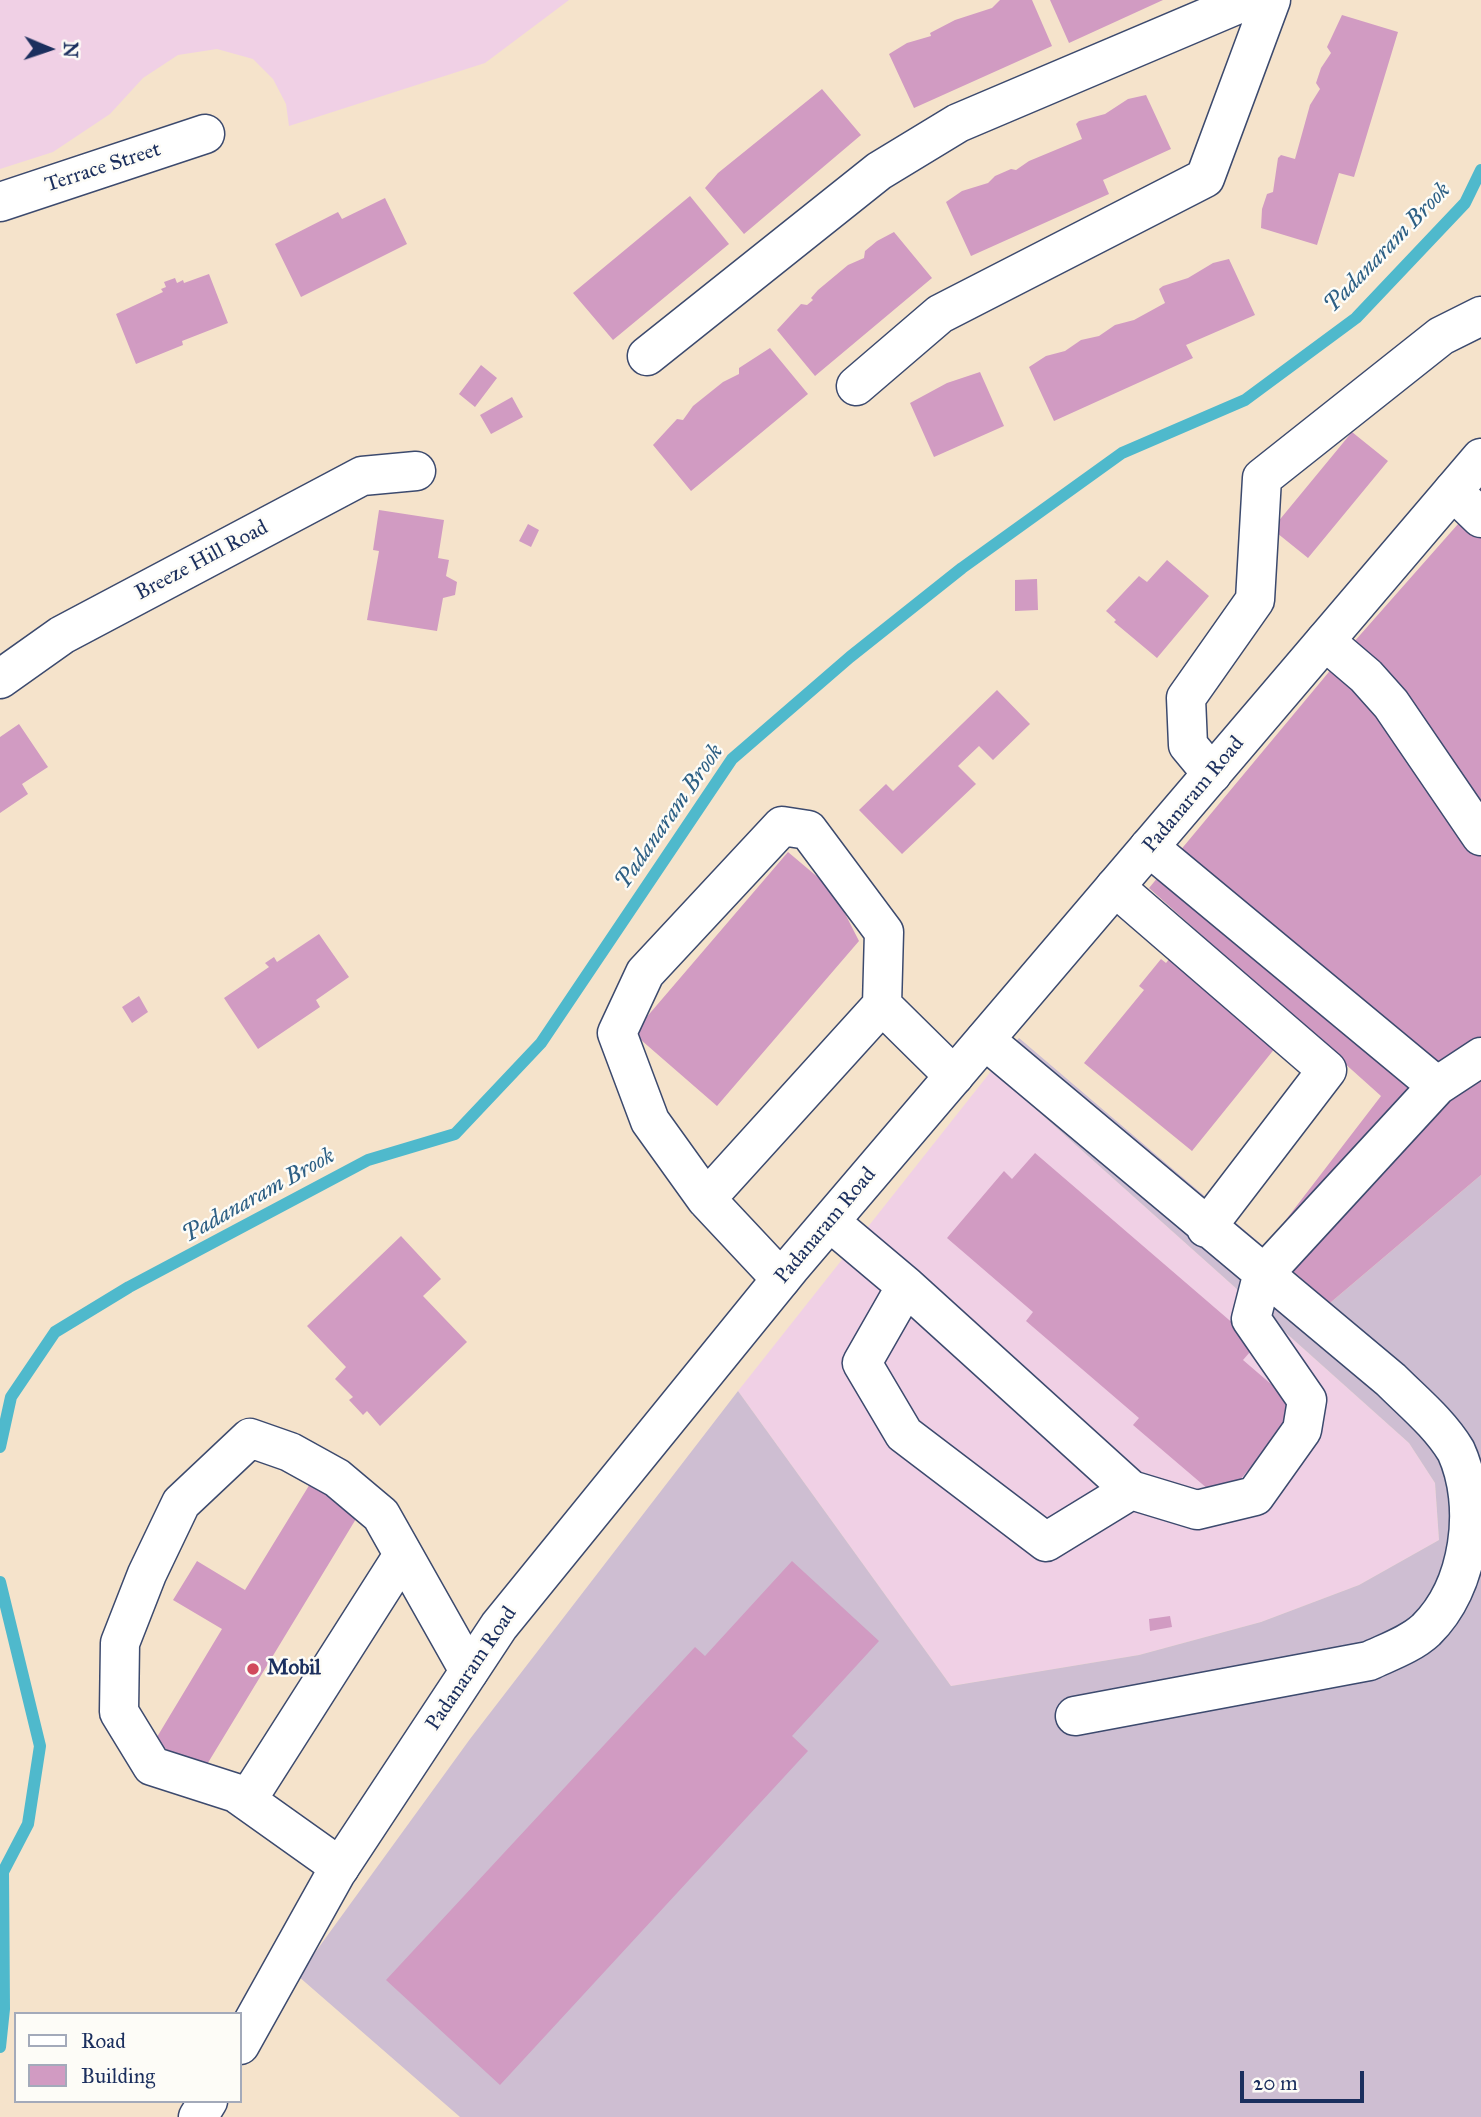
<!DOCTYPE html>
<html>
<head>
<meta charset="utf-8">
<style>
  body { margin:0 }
  #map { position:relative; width:1481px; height:2117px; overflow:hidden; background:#f5e3cb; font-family:"IM FELL Great Primer",serif }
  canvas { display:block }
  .legend { position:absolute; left:14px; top:2012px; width:228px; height:91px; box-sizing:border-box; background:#fdfcf7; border:2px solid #a3aaba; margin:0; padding:9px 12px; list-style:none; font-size:21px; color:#1b2f5e }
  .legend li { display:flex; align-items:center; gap:14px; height:35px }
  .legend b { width:35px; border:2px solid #a3aaba }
  .north { position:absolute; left:14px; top:14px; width:70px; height:70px; -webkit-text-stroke:5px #fdfcf7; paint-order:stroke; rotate:92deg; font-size:19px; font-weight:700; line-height:28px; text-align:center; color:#1b2f5e }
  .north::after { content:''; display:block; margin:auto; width:24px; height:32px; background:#1b2f5e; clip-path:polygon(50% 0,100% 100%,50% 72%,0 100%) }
  .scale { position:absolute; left:1240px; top:2071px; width:124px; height:32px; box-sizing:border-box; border:4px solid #1b2f5e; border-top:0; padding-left:9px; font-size:21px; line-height:24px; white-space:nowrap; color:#1b2f5e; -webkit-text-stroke:5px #fdfcf7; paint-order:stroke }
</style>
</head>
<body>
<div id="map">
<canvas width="1481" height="2117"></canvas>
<ul class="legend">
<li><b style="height:9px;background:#fff"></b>Road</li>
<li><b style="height:19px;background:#d19bc2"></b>Building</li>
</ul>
<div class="north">N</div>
<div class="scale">20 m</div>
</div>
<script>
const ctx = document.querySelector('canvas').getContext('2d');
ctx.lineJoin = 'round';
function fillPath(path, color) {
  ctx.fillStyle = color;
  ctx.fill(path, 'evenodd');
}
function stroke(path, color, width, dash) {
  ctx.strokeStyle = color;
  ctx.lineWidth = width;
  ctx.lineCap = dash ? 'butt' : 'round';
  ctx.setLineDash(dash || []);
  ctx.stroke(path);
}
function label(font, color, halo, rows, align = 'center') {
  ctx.font = font + ' "IM FELL Great Primer",serif';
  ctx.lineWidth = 5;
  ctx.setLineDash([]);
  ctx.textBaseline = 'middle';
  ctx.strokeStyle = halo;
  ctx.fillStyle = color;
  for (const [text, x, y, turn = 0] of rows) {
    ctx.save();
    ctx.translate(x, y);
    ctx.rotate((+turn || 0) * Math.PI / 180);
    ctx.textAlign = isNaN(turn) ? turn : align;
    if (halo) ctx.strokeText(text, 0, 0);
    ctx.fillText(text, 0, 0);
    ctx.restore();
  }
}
const built = new Path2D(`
  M0 0H569L485 63 289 126 286 104 273 79 253 59 217 49 178 55 143 78 110 114 53 152 0 169Z
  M992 1070 1409 1443 1435 1483 1439 1540 1359 1585 1261 1622 1139 1655 951 1686 738 1391Z`);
const industrial = new Path2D(`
  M1019 1038 1330 1303 1481 1175V2117H460L298 1976 470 1739 738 1391 951 1686 1139 1655 1261 1622 1359 1585 1439 1540 1435 1483 1409 1443 992 1070Z`);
const stream = new Path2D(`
  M0 1447 11 1397 55 1332 129 1287 368 1160 455 1134 541 1043 732 759 850 657 962 568 1122 453 1245 400 1356 318 1465 203 1481 170
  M0 1582 40 1746 28 1824 3 1872 4 2009 0 2047`);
const building = new Path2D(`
  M1000 0H1032L1052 46 914 108 889 54 907 43 931 36 930 33 955 20 992 8Z
  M1050 0H1163L1069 43Z
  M1342 15 1398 32 1354 177 1339 173 1317 245 1261 228 1262 209 1267 194 1273 192 1278 158 1281 155 1295 159 1310 105 1320 89 1316 83 1321 68 1331 53 1327 47Z
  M822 89 861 135 744 234 705 188 718 173Z
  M1146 95 1171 149 1103 180 1109 194 971 256 946 202 962 191 988 183 995 176 1011 169 1016 170 1029 161 1082 139 1076 124 1079 121 1105 114 1128 99Z
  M690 196 729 244 613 340 573 293Z
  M385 198 407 244 301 297 275 244 338 212 342 219Z
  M894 232 932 278 815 376 777 330 801 304 807 305 813 300 811 298 818 290 848 265 864 258 865 251 877 241Z
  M1229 259 1255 315 1186 345 1193 358 1054 421 1029 367 1046 356 1065 351 1081 340 1099 336 1115 325 1134 320 1165 303 1159 289 1163 286 1188 278 1213 263Z
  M209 274 228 323 182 341 183 345 136 364 116 314 163 292 161 289 166 287 164 282 175 278 177 283 183 280 184 283Z
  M770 348 808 394 691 491 653 445 677 419 683 420 693 406 723 382 739 374V368Z
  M481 365 497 378 475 407 459 394Z
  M980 372 1004 426 934 457 910 403 947 383Z
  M512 397 523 417 491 434 480 415Z
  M1352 432 1388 461 1308 558 1272 529Z
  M1481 498V1175L1330 1303 1265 1247 1381 1096 1149 888 1353 643Z
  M379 510 444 520 438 558 449 560 446 576 457 582 455 595 443 598 437 631 367 620 379 551 373 550Z
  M528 524 539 530 531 547 519 541Z
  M1167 560 1209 596 1157 658 1114 622 1116 620 1106 611 1139 576 1147 582Z
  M1037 579 1038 610 1015 611V580Z
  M997 690 1030 724 993 760 979 746 958 766 976 784 902 854 859 810 886 784 893 791Z
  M19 724 48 767 22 784 28 794 0 813V737Z
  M788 852 833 890 859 941 717 1106 633 1033Z
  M319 934 349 977 316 1000 320 1007 258 1049 224 998 269 967 265 963 274 957 277 962Z
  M1173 954 1280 1042 1192 1151 1084 1063 1144 990 1139 986 1161 959 1166 963Z
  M139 996 148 1012 132 1023 122 1007Z
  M1035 1153 1257 1344 1243 1360 1300 1409 1222 1501 1133 1425 1139 1418 1026 1321 1033 1312 947 1238 1004 1171 1012 1179Z
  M401 1236 441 1279 423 1296 467 1342 380 1426 367 1411 363 1415 349 1400 353 1397 335 1379 346 1367 307 1326Z
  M313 1479 362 1509 203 1771 154 1742 222 1629 173 1600 197 1561 245 1590Z
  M792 1561 879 1641 792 1736 808 1751 500 2085 386 1980 695 1647 705 1656Z
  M1170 1616 1172 1627 1150 1631 1149 1619Z`);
const minor = new Path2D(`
  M0 202 205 134
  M647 356 879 171 958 123 1248 0
  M856 386 940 314 1205 178 1271 0
  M1453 491 1481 518
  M1325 641 1366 676 1391 704 1481 836
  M0 679 62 635 362 476 416 471
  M1212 774 1188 745 1186 698 1255 600 1262 478 1441 336 1481 316
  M1149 847 1437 1086
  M1115 887 1327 1070 1206 1228
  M985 1040 1391 1380C1414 1403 1439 1423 1456 1451 1481 1506 1470 1587 1426 1630 1411 1644 1388 1652 1369 1661L1075 1716
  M706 1199 650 1121 617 1033 645 973 782 826 808 830 884 932 882 1005
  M830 1222 906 1286 862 1363 904 1434 1046 1542 1131 1490 1197 1510 1255 1496 1302 1430 1307 1400 1251 1319 1262 1276 1437 1086 1481 1057
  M781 1279 706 1199 882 1005 954 1076
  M906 1286 1131 1490
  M247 1800 403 1555
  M340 1867 236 1793 152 1766 119 1712 120 1643 147 1574 181 1503 250 1438 290 1452 337 1478 381 1515 469 1671`);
const major = new Path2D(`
  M240 2045 336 1873 499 1626 790 1268 1481 458
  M198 2117 208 2101`);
const markers = [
  [253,1669,7,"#d1495b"]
];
const streetNames = [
  ["Terrace Street",103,168,-18],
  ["Breeze Hill Road",202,561,-28],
  ["Padanaram Road",1194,795,-50],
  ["Padanaram Road",826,1226,-50],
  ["Padanaram Road",472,1669,-56]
];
const poiNames = [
  ["Mobil",267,1669]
];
const waterNames = [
  ["Padanaram Brook",1388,248,-46],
  ["Padanaram Brook",670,817,-55],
  ["Padanaram Brook",259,1196,-29]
];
fillPath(built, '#f0d0e5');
fillPath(industrial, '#cebed2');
stroke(stream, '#4fb9cc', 12);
fillPath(building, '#d19bc2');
stroke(minor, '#3c4a6e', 41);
stroke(major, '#3c4a6e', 41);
stroke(minor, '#fff', 38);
stroke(major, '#fff', 38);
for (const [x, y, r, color] of markers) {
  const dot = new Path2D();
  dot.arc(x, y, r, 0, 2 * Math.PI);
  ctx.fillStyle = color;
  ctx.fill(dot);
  stroke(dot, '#fdfcf7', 2.5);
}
label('21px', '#1b2f5e', '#fdfcf7', streetNames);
label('bold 21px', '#1b2f5e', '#fdfcf7', poiNames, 'left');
label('italic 23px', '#2d5f84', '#fdfcf7', waterNames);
</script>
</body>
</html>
